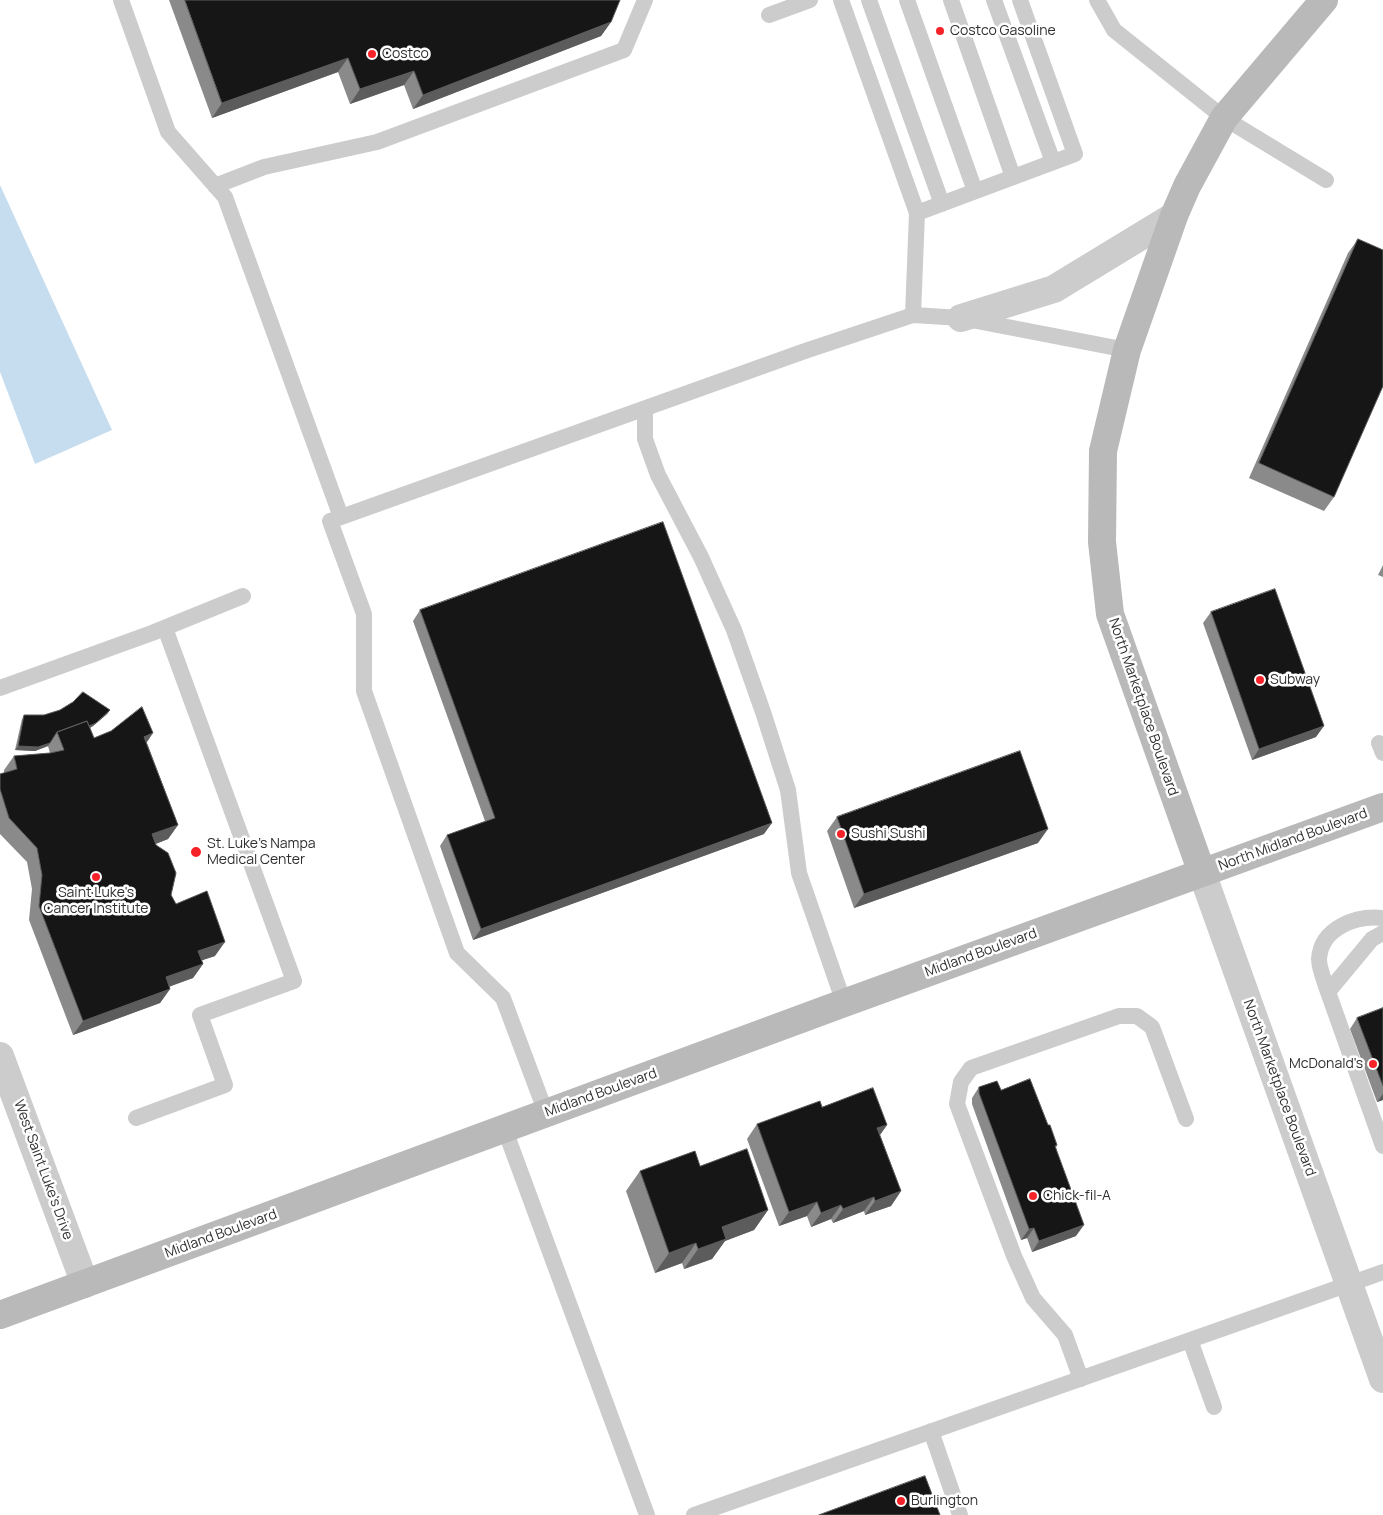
<!DOCTYPE html>
<html>
<head>
<meta charset="utf-8">
<style>
  body { margin:0 }
  canvas { display:block; background:#fff }
</style>
</head>
<body>
<canvas width="1383" height="1515"></canvas>
<script>
const ctx = document.querySelector('canvas').getContext('2d');
ctx.lineJoin = 'round';
function fillPath(path, color) {
  ctx.fillStyle = color;
  ctx.fill(path, 'evenodd');
}
function stroke(path, color, width, dash) {
  ctx.strokeStyle = color;
  ctx.lineWidth = width;
  ctx.lineCap = dash ? 'butt' : 'round';
  ctx.setLineDash(dash || []);
  ctx.stroke(path);
}
function label(font, color, halo, rows, align = 'center') {
  ctx.font = font + ' Manrope,sans-serif';
  ctx.lineWidth = 5;
  ctx.setLineDash([]);
  ctx.textBaseline = 'middle';
  ctx.strokeStyle = halo;
  ctx.fillStyle = color;
  for (const [text, x, y, turn = 0] of rows) {
    ctx.save();
    ctx.translate(x, y);
    ctx.rotate((+turn || 0) * Math.PI / 180);
    ctx.textAlign = isNaN(turn) ? turn : align;
    if (halo) ctx.strokeText(text, 0, 0);
    ctx.fillText(text, 0, 0);
    ctx.restore();
  }
}
const water = new Path2D(`
  M0 185 112 430 35 464 0 372Z`);
const lane = new Path2D(`
  M121 0 168 132 225 197 341 517
  M841 0 917 213
  M869 0 942 204
  M907 0 975 191
  M951 0 1013 177
  M994 0 1053 162
  M1097 0 1114 30 1224 118 1326 180
  M769 15 810 0
  M215 186 264 167 377 142 624 50 645 0
  M913 315 917 213 1075 154 1020 0
  M645 409V439L658 475 701 557 734 630 763 712 788 790 799 873 844 1003
  M0 688 152 633 243 596
  M1379 743 1383 753
  M1383 933 1372 939 1328 992 1383 1146
  M1328 992C1325 982 1319 969 1319 959 1321 928 1356 915 1383 918
  M546 1113 503 998 457 953 364 691V614L330 521 805 351 913 315 961 318 1127 350
  M136 1118 225 1085 200 1015 294 981 165 628
  M505 1130 647 1515
  M1190 1340 1214 1407
  M1081 1379 1065 1335 1033 1298 1014 1256 957 1104 961 1082 971 1068 1119 1016H1137L1152 1027 1186 1119
  M931 1431 960 1515
  M694 1515 1383 1272`);
const street = new Path2D(`
  M961 318 1054 289 1174 216
  M1202 873 1383 1379
  M0 1056 85 1284`);
const secondary = new Path2D(`
  M1202 873 1110 614 1102 542 1103 451 1127 350 1174 216 1187 186 1224 118 1324 0
  M0 1315 844 1003 1383 807`);
const wall = new Path2D(`
  M169 0H620L611 22 601 36 413 109 404 85 350 104 338 72 212 118Z
  M1358 239 1334 497 1324 511 1249 478 1348 253Z
  M1383 565V577L1378 575Z
  M420 610 764 834 473 940 440 846 447 835 485 821 413 621Z
  M1211 612 1316 737 1252 760 1203 623Z
  M110 710 107 714 93 726 90 728 94 738 147 743 178 825 168 839 156 844 171 895 176 904 215 956 202 960 203 964 193 978 169 987 170 989 160 1003 73 1035 29 920 32 889 27 862 0 834V774L4 773V770L14 756 50 753 48 746 35 751 15 750 22 719 24 715H44Z
  M837 817 1038 843 854 908 827 831Z
  M1383 1008V1100L1377 1102 1350 1029 1357 1018Z
  M979 1087 1001 1090 1048 1125 1057 1145 1056 1148 1076 1236 1032 1252 1027 1238 1021 1240 972 1104V1098Z
  M822 1107 887 1125 880 1135 901 1191 891 1206 865 1215 864 1211 833 1223 831 1219 811 1227 807 1216 779 1226 747 1139 757 1124Z
  M700 1166 768 1210 754 1230 725 1241 712 1259 684 1269 682 1263 655 1273 626 1191 640 1171Z`);
const shadedWall = new Path2D(`
  M611 22 601 36 413 109 423 95Z
  M348 58 338 72 212 118 222 103Z
  M414 71 404 85 350 104 360 89Z
  M110 710 107 714 93 726 77 735 61 741Z
  M1324 726 1316 737 1252 760 1259 749Z
  M153 733 143 748 144 737Z
  M50 743 48 746 35 751 15 750 18 746Z
  M772 823 764 834 473 940 481 929Z
  M178 825 168 839 142 849 152 834Z
  M1048 829 1038 843 854 908 864 894Z
  M225 942 215 956 188 965 198 951Z
  M203 964 193 978 156 991 166 977Z
  M170 989 160 1003 73 1035 83 1021Z
  M1383 1094V1100L1377 1102Z
  M887 1125 877 1139V1128Z
  M901 1191 891 1206 865 1215 875 1201Z
  M874 1197 864 1211 833 1223 843 1209Z
  M817 1202 807 1216 779 1226 789 1212Z
  M841 1205 831 1219 811 1227 821 1213Z
  M768 1210 754 1230 725 1241 712 1259 684 1269 698 1249 722 1227Z
  M1084 1225 1076 1236 1032 1252 1039 1241Z
  M1034 1228 1027 1238 1021 1240 1029 1229Z
  M696 1243 682 1263 655 1273 669 1253Z`);
const building = new Path2D(`
  M185 0H620L611 22 423 95 414 71 360 89 348 58 222 103Z
  M1358 239 1383 250V386L1334 497 1259 463Z
  M663 522 772 823 481 929 447 835 495 818 420 610Z
  M1275 589 1324 726 1259 749 1211 612Z
  M83 692 110 710 96 723 89 726 87 721 57 732 50 743 38 747 18 746 24 715H44L60 710 73 702Z
  M142 707 153 733 144 737 178 825 152 834 156 845 168 853 176 873 171 895 176 904 207 891 225 942 198 951 203 964 166 977 170 989 83 1021 39 906 42 875 37 848 9 818 0 789V774L17 769 14 756 50 753 64 750 57 732 87 721 94 738 111 731Z
  M1020 751 1048 829 864 894 837 817Z
  M1383 1008V1086L1357 1018Z
  M1030 1079 1048 1125H1050L1057 1145 1055 1146 1084 1225 1039 1241 1034 1228 1029 1229 979 1093V1087L997 1081 1001 1090Z
  M873 1088 887 1125 877 1128 901 1191 875 1201 874 1197 843 1209 841 1205 821 1213 817 1202 789 1212 757 1124 820 1101 822 1107Z
  M747 1149 768 1210 722 1227 726 1239 698 1249 696 1243 669 1253 640 1171 695 1151 700 1166Z
  M925 1476 940 1515H819Z`);
const markers = [
  [940,31,5,"#f52227"],
  [372,54,5,"#f52227"],
  [1260,680,5,"#f52227"],
  [841,834,5,"#f52227"],
  [196,852,6,"#f52227"],
  [96,877,5,"#f52227"],
  [1373,1064,5,"#f52227"],
  [1033,1196,5,"#f52227"],
  [901,1501,5,"#f52227"]
];
const poiNames = [
  ["Costco Gasoline",950,31],
  ["Costco",382,54],
  ["Subway",1270,680],
  ["Sushi Sushi",851,834],
  ["St. Luke’s Nampa",207,844],
  ["Medical Center",207,860],
  ["Saint Luke's",96,893,"center"],
  ["Cancer Institute",96,909,"center"],
  ["McDonald's",1363,1064,"right"],
  ["Chick-fil-A",1043,1196],
  ["Burlington",911,1501]
];
const streetNames = [
  ["North Marketplace Boulevard",1143,707,71],
  ["North Midland Boulevard",1293,840,-20],
  ["Midland Boulevard",981,953,-20],
  ["North Marketplace Boulevard",1279,1088,70],
  ["Midland Boulevard",601,1093,-20],
  ["West Saint Luke's Drive",43,1170,70],
  ["Midland Boulevard",221,1234,-20]
];
fillPath(water, '#c6ddef');
stroke(lane, '#ccc', 16);
stroke(street, '#ccc', 28);
stroke(secondary, '#b9b9b9', 28);
fillPath(wall, '#8a8a8a');
fillPath(shadedWall, '#5c5c5c');
fillPath(building, '#161616');
stroke(building, '#5c5c5c', 1);
for (const [x, y, r, color] of markers) {
  const dot = new Path2D();
  dot.arc(x, y, r, 0, 2 * Math.PI);
  ctx.fillStyle = color;
  ctx.fill(dot);
  stroke(dot, '#fff', 2);
}
label('14px', '#2f2f2f', '#fff', poiNames, 'left');
label('14px', '#2f2f2f', '#fff', streetNames);
</script>
</body>
</html>
